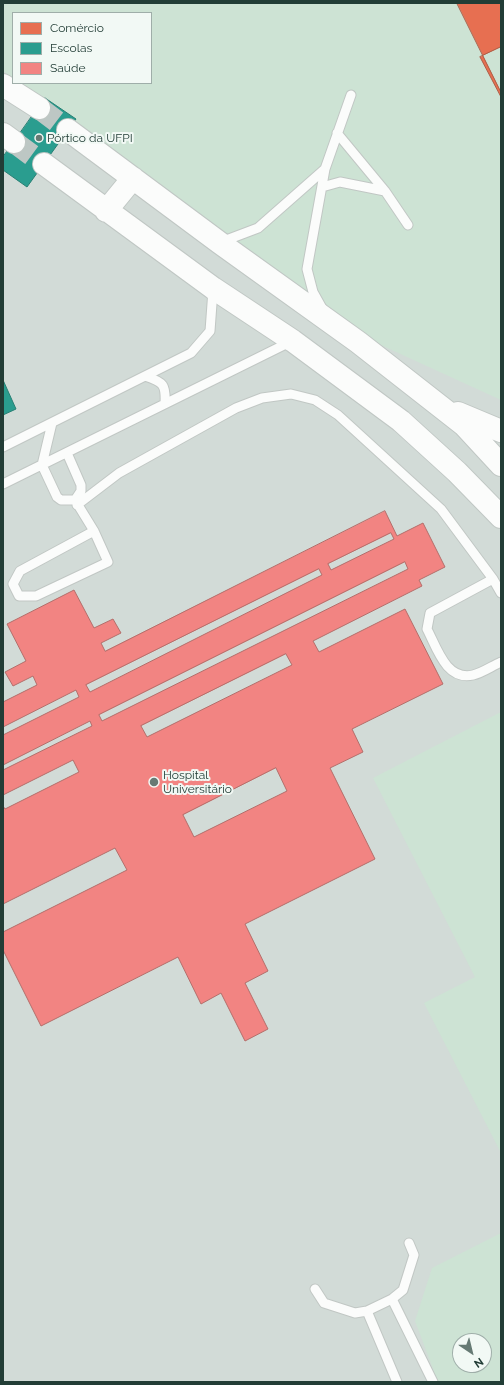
<!DOCTYPE html>
<html>
<head>
<meta charset="utf-8">
<style>
  body { margin:0 }
  #map { position:relative; width:504px; height:1385px; overflow:hidden; background:#e4eae7; font-family:Raleway,sans-serif }
  canvas { display:block }
  .frame { position:absolute; inset:0; border:4px solid #223d36; pointer-events:none }
  .legend { position:absolute; left:12px; top:12px; width:140px; height:72px; box-sizing:border-box; background:#f2f9f5; border:1px solid #9faea9; margin:0; padding:5px 7px; list-style:none; font-size:12px; color:#223d36 }
  .legend li { display:flex; align-items:center; gap:8px; height:20px }
  .legend b { width:20px; border:1px solid #9faea9 }
  .north { position:absolute; left:452px; top:1333px; width:40px; height:40px; box-sizing:border-box; background:#f2f9f5; border:1px solid #9faea9; border-radius:50%; rotate:145deg; font-size:11px; font-weight:700; line-height:16px; text-align:center; color:#223d36 }
  .north::after { content:''; display:block; margin:auto; width:14px; height:18px; background:#667a74; clip-path:polygon(50% 0,100% 100%,50% 72%,0 100%) }
</style>
</head>
<body>
<div id="map">
<canvas width="504" height="1385"></canvas>
<div class="frame"></div>
<ul class="legend">
<li><b style="height:11px;background:#e76f51"></b>Comércio</li>
<li><b style="height:11px;background:#2a9d8f"></b>Escolas</li>
<li><b style="height:11px;background:#f28482"></b>Saúde</li>
</ul>
<div class="north">N</div>
</div>
<script>
const ctx = document.querySelector('canvas').getContext('2d');
ctx.lineJoin = 'round';
function fillPath(path, color) {
  ctx.fillStyle = color;
  ctx.fill(path, 'evenodd');
}
function stroke(path, color, width, dash) {
  ctx.strokeStyle = color;
  ctx.lineWidth = width;
  ctx.lineCap = dash ? 'butt' : 'round';
  ctx.setLineDash(dash || []);
  ctx.stroke(path);
}
function label(font, color, halo, rows, align = 'center') {
  ctx.font = font + ' Raleway,sans-serif';
  ctx.lineWidth = 4;
  ctx.setLineDash([]);
  ctx.textBaseline = 'middle';
  ctx.strokeStyle = halo;
  ctx.fillStyle = color;
  for (const [text, x, y, turn = 0] of rows) {
    ctx.save();
    ctx.translate(x, y);
    ctx.rotate((+turn || 0) * Math.PI / 180);
    ctx.textAlign = isNaN(turn) ? turn : align;
    if (halo) ctx.strokeText(text, 0, 0);
    ctx.fillText(text, 0, 0);
    ctx.restore();
  }
}
const built = new Path2D(`
  M3 3H501V1382H3ZM13 13H151V83H13ZM460 1341H484V1365H460Z`);
const green = new Path2D(`
  M3 3H501V400L359 335 18 83H151V13H13V79L3 71Z
  M501 712V1153L424 1003 475 977 373 778Z
  M501 1233V1382H438L415 1321 432 1268ZM460 1341H484V1365H460Z`);
const shops = new Path2D(`
  M457 3H501V92Z
  M501 47V97L480 57Z`);
const schools = new Path2D(`
  M45 98 76 119 27 187 3 170V157Z
  M3 380 16 409 3 415Z`);
const health = new Path2D(`
  M385 511 397 536 423 523 445 567 419 580 422 586 313 641 319 652 405 609 443 684 352 729 363 752 330 768 375 859 245 924 268 971 245 983 268 1029 245 1041 221 993 201 1004 178 957 41 1026 3 950V932L127 870 115 848 3 904V806L5 809 79 772 73 760 3 795V770L92 726 90 721 3 765V735L79 697 76 690 3 727V702L37 685 33 676 13 686 5 672 26 661 7 624 74 590 94 628 113 619 121 633 101 643 105 651ZM391 533 394 539 331 570 328 564ZM405 562 408 569 102 721 99 715ZM319 569 322 575 90 692 86 685ZM286 654 292 665 147 737 141 726ZM276 768 287 791 194 837 183 815Z`);
const secondaryTunnel = new Path2D(`
  M39 108 68 130
  M14 142 44 164`);
const lane = new Path2D(`
  M337 133 385 191 408 225
  M322 187 340 182 385 191
  M221 242 258 228 325 169
  M323 310 313 292 307 269 325 169 351 95
  M145 376C164 382 166 385 165 404
  M52 423 42 465 57 497 61 500H75
  M3 447 191 353 210 331 213 290
  M67 453 81 485V491L75 500
  M3 484 292 341
  M75 500 94 531 108 562 36 596H19L13 584 20 571 94 531
  M77 505 119 473 236 408 262 398 291 394 315 400 338 415 441 509 493 579 501 593
  M493 579 430 613 427 629C437 648 446 681 473 675 482 673 492 666 501 662
  M315 1289 324 1303 355 1313 367 1311 392 1299 403 1290 414 1255 409 1243
  M392 1299 433 1382
  M367 1311 397 1382`);
const secondary = new Path2D(`
  M3 85 39 108
  M68 130 220 243 358 342 464 425 501 465
  M3 134 14 142
  M44 164 213 288 293 341 401 421 457 472 501 517
  M106 211 133 178
  M458 413 501 431`);
const markers = [
  [39,138,4,"#667a74"],
  [154,782,5,"#667a74"]
];
const poiNames = [
  ["Pórtico da UFPI",47,138],
  ["Hospital",163,775],
  ["Universitário",163,789]
];
fillPath(built, '#d2dbd7');
fillPath(green, '#cde3d4');
fillPath(shops, '#e76f51');
stroke(shops, '#ac6049', 1);
fillPath(schools, '#2a9d8f');
stroke(schools, '#288074', 1);
fillPath(health, '#f28482');
stroke(health, '#b46f6b', 1);
stroke(secondaryTunnel, '#bdc7c4', 22, [22, 11]);
stroke(lane, '#c1c7c4', 11);
stroke(secondary, '#c0c7c4', 24);
stroke(lane, '#fbfcfb', 9);
stroke(secondary, '#fbfcfb', 22);
for (const [x, y, r, color] of markers) {
  const dot = new Path2D();
  dot.arc(x, y, r, 0, 2 * Math.PI);
  ctx.fillStyle = color;
  ctx.fill(dot);
  stroke(dot, '#f2f9f5', 1.5);
}
label('12px', '#223d36', '#f2f9f5', poiNames, 'left');
</script>
</body>
</html>
